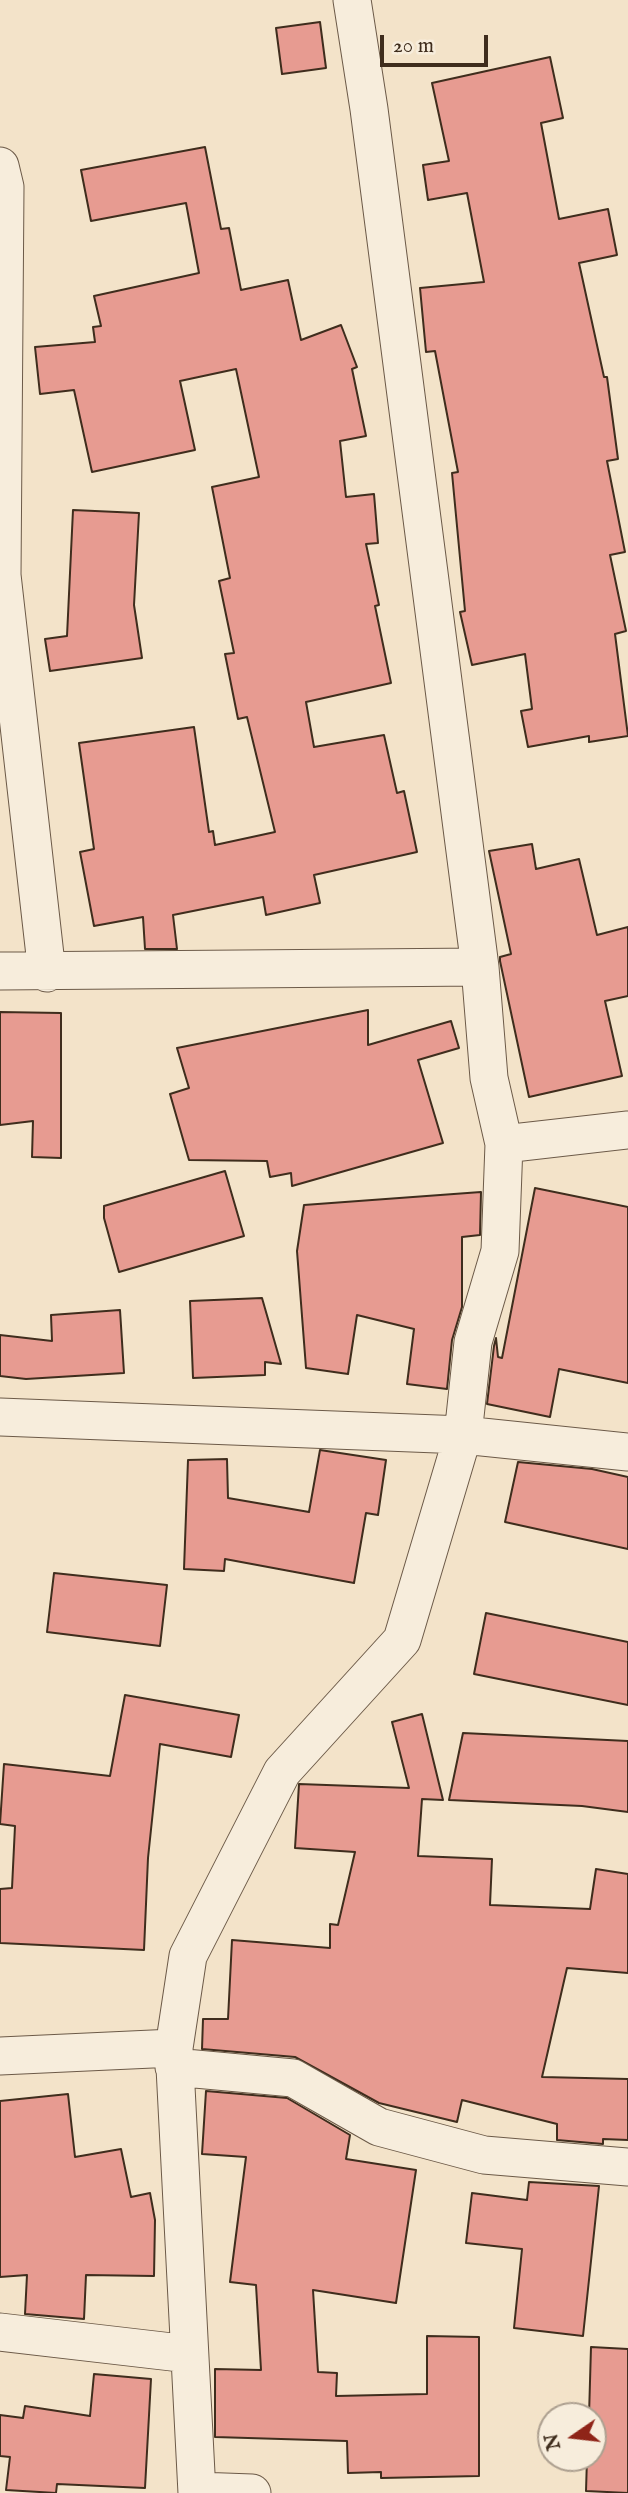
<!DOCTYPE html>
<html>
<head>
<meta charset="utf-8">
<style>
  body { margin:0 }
  #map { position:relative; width:628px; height:2493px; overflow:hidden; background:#f3e3c9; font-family:"IM FELL English",serif }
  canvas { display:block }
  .north { position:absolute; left:537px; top:2402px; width:70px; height:70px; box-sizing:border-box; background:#f7eddc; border:2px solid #ada090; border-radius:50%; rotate:256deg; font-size:19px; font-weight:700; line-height:28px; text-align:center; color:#3f2d1d }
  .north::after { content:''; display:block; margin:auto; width:24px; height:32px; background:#8f2418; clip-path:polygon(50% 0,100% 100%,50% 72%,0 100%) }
  .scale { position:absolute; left:380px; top:35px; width:108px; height:32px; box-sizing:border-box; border:4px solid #3f2d1d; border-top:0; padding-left:9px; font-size:21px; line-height:24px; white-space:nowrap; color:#3f2d1d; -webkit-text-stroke:5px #f7eddc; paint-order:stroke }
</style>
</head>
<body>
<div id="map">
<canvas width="628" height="2493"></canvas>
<div class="north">N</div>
<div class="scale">20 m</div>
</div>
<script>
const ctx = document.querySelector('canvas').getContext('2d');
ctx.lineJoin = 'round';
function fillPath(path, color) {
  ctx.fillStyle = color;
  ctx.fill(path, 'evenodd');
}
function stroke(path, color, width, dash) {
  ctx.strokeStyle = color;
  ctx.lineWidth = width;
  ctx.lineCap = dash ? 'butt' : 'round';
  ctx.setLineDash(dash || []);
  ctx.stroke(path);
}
const building = new Path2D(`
  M320 22 326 68 282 74 276 28Z
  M550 57 563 118 541 123 559 219 608 209 617 255 579 263 604 377H607L618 459 607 461 625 552 610 555 626 631 615 634 628 736 589 742V736L528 747 521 711 532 709 525 654 472 665 460 612 465 611 452 473 458 472 435 351 426 352 420 288 484 282 467 193 428 200 423 165 449 161 432 83Z
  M205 147 221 229 229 228 241 290 288 280 301 340 341 325 357 367 352 369 366 436 340 441 346 497 374 494 378 543 366 544 379 605 375 606 391 683 306 702 314 747 384 735 397 793 404 791 417 852 314 875 320 903 266 915 263 897 173 915 177 949H145L143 917 94 926 80 852 94 849 79 743 194 727 209 832 213 831 215 845 275 832 247 717 238 719 225 654 234 653 219 581 230 578 212 487 259 477 236 369 180 381 195 450 92 472 74 390 40 394 35 347 95 342 93 327 101 326 94 296 199 273 186 203 91 221 81 170Z
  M73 510 139 513 134 605 142 658 50 671 45 639 67 636Z
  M532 844 536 869 579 859 597 935 628 927V996L605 1001 622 1076 529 1097 500 961V957L511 954 489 851Z
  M368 1010V1045L451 1021 459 1048 418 1060 443 1143 292 1186 291 1173 270 1177 267 1161 189 1160 170 1094 189 1088 177 1048Z
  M0 1012 61 1013V1158L32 1157 33 1121 0 1125Z
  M225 1171 244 1236 119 1272 104 1218V1206Z
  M535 1188 628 1207V1383L559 1369 550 1417 487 1404 494 1346 496 1338 498 1357 502 1358Z
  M481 1192 480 1235 462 1237V1307L452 1340 447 1389 407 1384 414 1329 357 1315 348 1374 306 1368 297 1251 304 1205Z
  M262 1298 281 1364 265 1362V1375L193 1378 190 1301Z
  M120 1310 124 1373 26 1379 0 1376V1335L52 1341 51 1315Z
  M320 1450 386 1460 378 1515 366 1513 354 1583 225 1559 224 1571 184 1569 188 1460 227 1459 228 1498 309 1512Z
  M518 1462 592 1469 628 1477V1549L505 1522Z
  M54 1573 167 1585 160 1646 47 1632Z
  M486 1613 628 1642V1705L474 1674Z
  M125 1695 239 1715 231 1757 160 1744 148 1858 144 1950 0 1943V1889L12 1888 15 1826 0 1824 4 1764 110 1776Z
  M422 1714 443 1800 422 1799 418 1856 492 1859 490 1905 590 1909 596 1869 628 1874V1973L567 1968 542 2077 628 2079V2140L603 2139V2144L557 2140V2124L462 2100 457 2122 379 2103 295 2057 202 2049 203 2019H228L232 1940 330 1948V1924L338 1925 355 1852 295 1848 299 1784 409 1788 392 1722Z
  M463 1733 628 1741V1812L582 1806 449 1800Z
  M206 2091 287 2098 350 2135 346 2159 416 2170 396 2303 313 2290 318 2372 337 2373 336 2396 427 2394V2336L479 2337V2476L381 2478V2472L348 2473 347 2441 215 2437V2369L261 2370 256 2285 230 2282 246 2157 202 2154Z
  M68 2094 75 2157 121 2149 131 2197 150 2193 155 2220 154 2276 86 2275 84 2319 25 2314 27 2275 0 2277V2101Z
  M529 2182 599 2186 583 2336 514 2328 522 2249 466 2243 472 2193 527 2200Z
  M591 2347 628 2349V2493L586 2491 587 2458H593V2416H589Z
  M94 2374 151 2379 145 2488 57 2484 56 2493 6 2490 10 2457 0 2456V2415L23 2418 25 2406 90 2416Z`);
const minor = new Path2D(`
  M0 166 5 187 2 575 47 973
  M0 971 480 967
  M504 1144 628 1130
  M0 1417 463 1435 628 1452
  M0 2056 174 2048
  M174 2067 293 2078 379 2127 484 2155 628 2167
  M0 2332 189 2354
  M197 2491 252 2493
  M197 2493 174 2048 188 1956 282 1772 402 1640 463 1435 473 1342 500 1251 504 1144 489 1078 480 967 369 109 352 0`);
fillPath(building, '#e79b91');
stroke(building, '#3f2d1d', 2);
stroke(minor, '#6c5a48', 39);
stroke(minor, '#f7eddc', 37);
</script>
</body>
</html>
